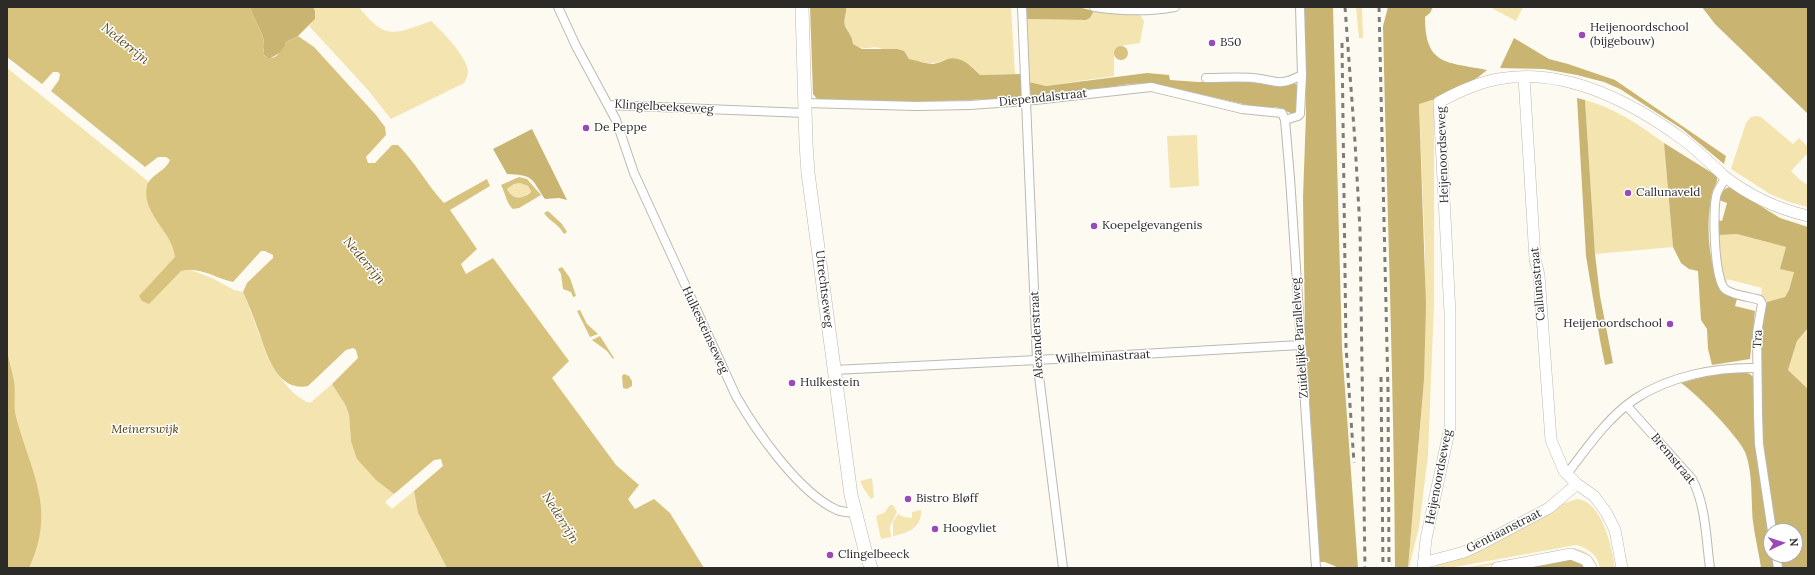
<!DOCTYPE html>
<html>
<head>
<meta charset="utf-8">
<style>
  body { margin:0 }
  #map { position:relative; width:1815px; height:575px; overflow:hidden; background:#fdfaf1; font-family:Lora,serif }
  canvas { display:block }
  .frame { position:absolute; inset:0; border:8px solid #2c2b28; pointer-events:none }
  .north { position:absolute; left:1763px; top:523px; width:40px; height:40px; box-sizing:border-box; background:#fff; border:1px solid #abaaa9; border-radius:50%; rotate:86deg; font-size:11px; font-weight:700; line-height:16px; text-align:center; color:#2c2b28 }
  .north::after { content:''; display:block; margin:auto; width:14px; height:18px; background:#9a49b9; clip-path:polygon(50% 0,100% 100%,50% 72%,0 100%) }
</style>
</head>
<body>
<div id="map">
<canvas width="1815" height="575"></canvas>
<div class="frame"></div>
<div class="north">N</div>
</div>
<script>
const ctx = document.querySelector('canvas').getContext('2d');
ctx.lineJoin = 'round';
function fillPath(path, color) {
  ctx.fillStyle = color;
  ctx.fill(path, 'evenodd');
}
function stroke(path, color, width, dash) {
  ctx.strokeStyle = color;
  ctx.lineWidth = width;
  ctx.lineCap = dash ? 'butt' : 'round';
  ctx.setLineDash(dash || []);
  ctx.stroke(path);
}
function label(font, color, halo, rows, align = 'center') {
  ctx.font = font + ' Lora,serif';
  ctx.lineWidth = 3;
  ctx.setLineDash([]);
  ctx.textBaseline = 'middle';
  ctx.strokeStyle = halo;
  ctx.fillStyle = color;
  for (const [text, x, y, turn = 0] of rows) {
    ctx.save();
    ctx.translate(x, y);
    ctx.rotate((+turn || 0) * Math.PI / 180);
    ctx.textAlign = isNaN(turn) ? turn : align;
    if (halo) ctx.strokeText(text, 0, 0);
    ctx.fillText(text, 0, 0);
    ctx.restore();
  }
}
const green = new Path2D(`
  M313 7H359C385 41 395 34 431 21 442 31 467 57 468 71 468 75 466 80 464 83L391 119 368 90 309 26C315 20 317 15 313 7Z
  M846 7H1011L1015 74 980 75 971 66 949 59C923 70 905 55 880 48 869 45 867 52 853 44 852 34 849 34 845 26 843 21 847 13 846 7Z
  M1356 7H1362L1363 38H1359Z
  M1490 7H1523L1516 21Z
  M1094 11 1140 15 1144 21 1140 43 1120 46 1114 56V76L1046 86 1029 82 1026 19 1086 20 1090 18Z
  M7 68 149 182 147 191 148 199 152 213 188 269 212 278 234 290 243 292 269 360C278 375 292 397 310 403L332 384 346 406 349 415 351 441 377 481 394 494 385 502 392 509 414 491 418 513 447 568H7Z
  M1441 97 1434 106V303L1428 455 1419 527 1409 568H1408L1424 380 1425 251 1419 103Z
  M1585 100C1615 108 1639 125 1664 143L1673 247 1595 254Z
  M1757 116 1761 117 1793 144 1799 138 1808 147V153L1791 171 1800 180 1808 185V207L1789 202 1770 194 1731 169 1746 123 1751 117Z
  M1197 135 1199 186 1170 188 1167 136Z
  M520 183 528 186 531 191 525 197C517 199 511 196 507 189L514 184Z
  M1737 234 1786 247 1794 272 1789 290 1785 297 1781 299 1767 302 1761 295 1762 288 1727 279 1726 286 1723 279 1719 235Z
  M1808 328V389L1788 370 1797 341Z
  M872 478 874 497 871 499 864 489 860 481Z
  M1577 499C1602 501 1612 547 1615 568H1600C1598 555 1588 548 1576 545L1449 568H1435V566L1556 506Z
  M890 505H893L897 512 890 526 891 537 881 539 876 516 884 513Z
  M921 510C922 528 908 533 893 536V522L898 514 904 517 912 518V512Z
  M1571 548C1584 549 1593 555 1598 568L1561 552 1476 568H1464Z`);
const forest = new Path2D(`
  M250 7H313L315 11V19L298 36 286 42 283 51 269 59 263 54C268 35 255 25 250 7Z
  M810 7H846C847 13 843 20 845 26 849 34 852 35 853 44L862 49H897L904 51 909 59C916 60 926 64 933 64 939 63 943 61 948 59 961 55 972 67 980 75L1021 74 1022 96 1020 98 917 102 817 99 813 94Z
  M1026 7H1078L1094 11 1090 18 1086 20 1026 19Z
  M1303 7H1333L1342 348 1358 568H1339L1325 562H1320L1305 331 1303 197 1306 114Z
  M1388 7H1433L1430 13 1425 17C1425 66 1447 62 1487 70 1468 87 1443 97 1419 104L1426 305 1424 380 1408 568H1395C1394 387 1387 207 1383 26Z
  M1702 7H1808V114L1715 24Z
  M1514 38 1549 59 1568 64 1615 80 1726 156 1724 164 1682 129 1620 89 1604 82 1577 75 1544 69 1500 68Z
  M1147 73 1169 75 1170 80 1198 82 1254 80 1296 84 1298 87V111L1293 114 1276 107H1256L1151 83 1130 84 1034 98 1031 97 1029 82 1046 86Z
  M1577 98 1585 100 1595 254 1600 296 1613 363 1605 365 1600 340 1586 256Z
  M532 129 567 200 559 198 545 199C531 179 535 175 507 174L493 149Z
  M1664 143 1717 176C1718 183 1714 186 1712 193 1711 196 1711 201 1710 205 1706 234 1710 265 1721 292L1737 299 1735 306 1755 311 1750 359 1712 365 1708 349 1707 329 1701 320 1698 271 1689 269 1681 263 1673 247Z
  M1730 187 1780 218 1808 227V328L1797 341 1788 370 1808 389V568H1782L1780 555H1795V531H1776L1762 434 1761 332 1767 302 1785 297 1789 290 1794 272 1780 269 1786 247 1737 234 1719 235 1717 220 1722 221 1727 203 1719 200C1721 193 1722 189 1730 187Z
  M1718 373H1747L1750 374 1754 378 1756 446 1771 545V555H1773L1775 568H1761C1759 553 1755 538 1753 522 1751 501 1753 472 1745 452 1738 436 1696 393 1681 383Z
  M1571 558 1580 561 1584 568H1520Z`);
const water = new Path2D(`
  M7 7H250C255 25 268 35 263 54 272 65 282 52 286 42L298 36 314 47 376 115 385 127 386 135 366 157 368 163H375L392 145H398C416 163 427 185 444 203L487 179 490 186 450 210 477 249 461 264 466 274 493 258 569 361 552 378 616 465 639 485 628 499 635 509 654 499 670 513 704 568H447L418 513 414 491 443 466 441 459 434 460 394 494 377 481 357 459 351 441 349 415 346 406 332 384 358 358 356 350 353 348 346 350 308 386C277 392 267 355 259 332 254 319 249 305 243 292L247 283 273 258V255L265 251H261L233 282C215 278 199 266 181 271L149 304 142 301 139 296 175 257C173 232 141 214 147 186 150 175 166 171 170 160L166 157H158L145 167 51 91 59 80 60 74 58 72H53L42 84 7 57Z
  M1114 53a7 7 0 1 1 14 0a7 7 0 1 1-14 0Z
  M519 177 527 179 541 195 519 208 513 209C507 205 505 192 501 185ZM520 183 528 186 531 191 530 193C522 200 512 199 507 189L514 184Z
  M548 211 562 224 567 232 564 234C557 222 550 222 544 213Z
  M562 267 570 278 576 296 573 297 571 292 563 289 561 274 558 269Z
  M580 310 587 324 598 334 590 337 577 311Z
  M600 336 614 358 613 359 607 351 592 340Z
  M7 351C9 361 12 371 14 381 16 393 13 406 16 417 31 473 57 509 29 568H7Z
  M624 374 629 376 632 381V386L627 389 623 388 622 376Z`);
const street = new Path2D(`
  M558 7 576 46 616 120 634 173 736 396C756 431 799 493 837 510 842 512 849 512 855 513
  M1022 7 1037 360 1063 568
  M1094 7C1121 11 1148 12 1175 7
  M1206 78C1222 78 1238 77 1253 78 1277 80 1276 88 1302 75L1300 7
  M805 103 916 106 970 105 1026 101 1151 87 1242 109 1282 113 1285 120 1290 178 1316 568
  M609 105 805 113
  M1285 120 1298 116 1300 114 1302 75
  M1726 177C1723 182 1719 188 1717 193 1712 207 1714 280 1725 289 1731 295 1751 297 1760 300L1762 304 1757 333 1758 415 1759 444 1772 531
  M834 370 1037 360 1300 345
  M1627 406 1692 479C1706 505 1706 539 1710 568
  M1567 474C1587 448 1607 418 1635 399 1669 376 1717 367 1757 368
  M1776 555 1778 568`);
const secondary = new Path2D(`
  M1524 77 1535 259 1539 275 1551 440 1564 471 1577 484 1594 496 1606 512 1615 530 1622 568
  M1423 563 1464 552 1483 543 1549 508 1577 484
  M1423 568 1426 539 1450 427V313L1439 102C1456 93 1480 82 1498 79 1563 67 1630 101 1681 138 1696 149 1710 163 1724 176 1748 195 1778 209 1808 216
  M1497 568 1571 554 1586 560 1591 568`);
const primary = new Path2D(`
  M802 7 806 143 808 173 851 495 865 550 871 568`);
const rail = new Path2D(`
  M1345 7 1355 142 1360 229 1365 568
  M1379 7 1388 391 1389 568
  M1342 43 1346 347 1354 463
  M1381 377 1383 568`);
const markers = [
  [1582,35,4,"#9a49b9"],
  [1212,43,4,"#9a49b9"],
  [586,128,4,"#9a49b9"],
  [1628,193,4,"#9a49b9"],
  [1094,226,4,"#9a49b9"],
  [1670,324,4,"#9a49b9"],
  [792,383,4,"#9a49b9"],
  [908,499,4,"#9a49b9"],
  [935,529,4,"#9a49b9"],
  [830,555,4,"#9a49b9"]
];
const poiNames = [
  ["Heijenoordschool",1590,28],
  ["(bijgebouw)",1590,42],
  ["B50",1220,43],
  ["De Peppe",594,128],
  ["Callunaveld",1636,193],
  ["Koepelgevangenis",1102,226],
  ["Heijenoordschool",1662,324,"right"],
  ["Hulkestein",800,383],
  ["Bistro Bløff",916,499],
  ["Hoogvliet",943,529],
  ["Clingelbeeck",838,555]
];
const streetNames = [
  ["Diependalstraat",1043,98,-6],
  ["Klingelbeekseweg",664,107,3],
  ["Heijenoordseweg",1443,155,-92],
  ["Callunastraat",1538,284,-95],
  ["Utrechtseweg",824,289,83],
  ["Hulkesteinseweg",705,330,65],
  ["Alexanderstraat",1037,335,-93],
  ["Zuidelijke Parallelweg",1300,338,-94],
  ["Tra",1758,339,-87],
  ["Wilhelminastraat",1103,357,-3],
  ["Bremstraat",1673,459,50],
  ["Heijenoordseweg",1439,477,-79],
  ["Gentiaanstraat",1504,531,-27]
];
const parkNames = [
  ["Meinerswijk",145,430]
];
const waterNames = [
  ["Nederrijn",125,44,39],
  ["Nederrijn",364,261,50],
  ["Nederrijn",560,518,58]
];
fillPath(green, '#f4e4af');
fillPath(forest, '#c9b571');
fillPath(water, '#d7c27e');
stroke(street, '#bbb9b0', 10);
stroke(secondary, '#bbb9b0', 12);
stroke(primary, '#bbb9b0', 14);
stroke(street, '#fff', 8);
stroke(secondary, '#fff', 11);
stroke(primary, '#fff', 13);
stroke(rail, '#7e7c77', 3, [5, 5]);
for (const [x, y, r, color] of markers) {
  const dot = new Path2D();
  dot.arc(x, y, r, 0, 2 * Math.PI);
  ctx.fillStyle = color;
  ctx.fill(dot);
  stroke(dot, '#fff', 1.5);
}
label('12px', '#2c2b28', '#fff', poiNames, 'left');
label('12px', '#2c2b28', '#fff', streetNames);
label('italic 12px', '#493a00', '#fff', parkNames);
label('italic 13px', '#5e4f1c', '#fff', waterNames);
</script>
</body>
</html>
